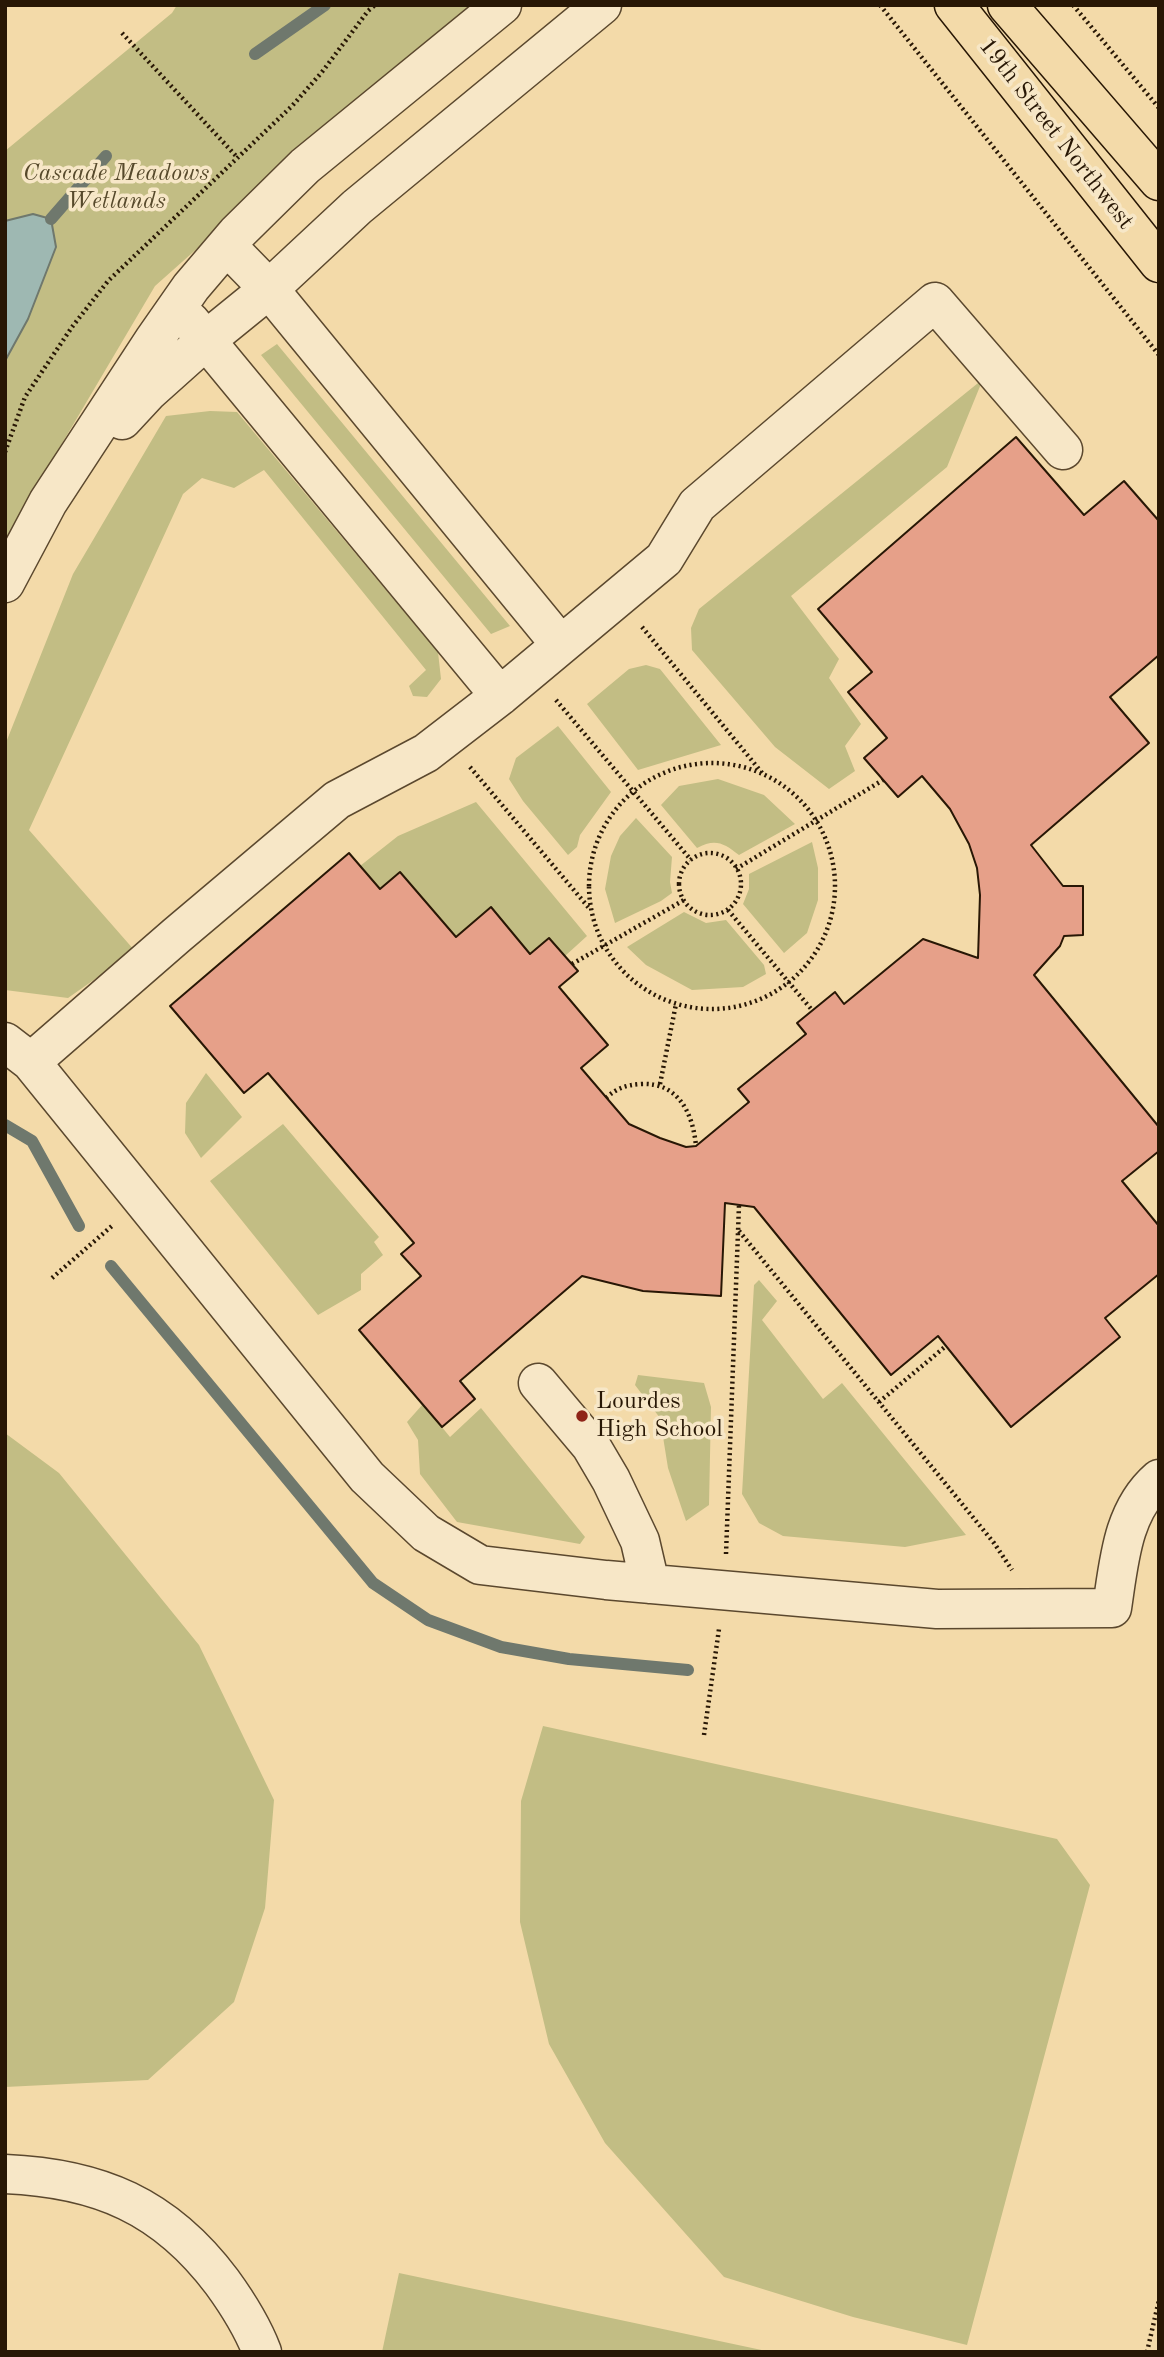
<!DOCTYPE html>
<html>
<head>
<meta charset="utf-8">
<style>
  body { margin:0 }
  #map { position:relative; width:1164px; height:2357px; overflow:hidden; background:#f3daa9; font-family:"Old Standard TT",serif }
  canvas { display:block }
  .frame { position:absolute; inset:0; border:7px solid #281705; pointer-events:none }
</style>
</head>
<body>
<div id="map">
<canvas width="1164" height="2357"></canvas>
<div class="frame"></div>
</div>
<script>
const ctx = document.querySelector('canvas').getContext('2d');
ctx.lineJoin = 'round';
function fillPath(path, color) {
  ctx.fillStyle = color;
  ctx.fill(path, 'evenodd');
}
function stroke(path, color, width, dash) {
  ctx.strokeStyle = color;
  ctx.lineWidth = width;
  ctx.lineCap = dash ? 'butt' : 'round';
  ctx.setLineDash(dash || []);
  ctx.stroke(path);
}
function label(font, color, halo, rows, align = 'center') {
  ctx.font = font + ' "Old Standard TT",serif';
  ctx.lineWidth = 7;
  ctx.setLineDash([]);
  ctx.textBaseline = 'middle';
  ctx.strokeStyle = halo;
  ctx.fillStyle = color;
  for (const [text, x, y, turn = 0] of rows) {
    ctx.save();
    ctx.translate(x, y);
    ctx.rotate((+turn || 0) * Math.PI / 180);
    ctx.textAlign = isNaN(turn) ? turn : align;
    if (halo) ctx.strokeText(text, 0, 0);
    ctx.fillText(text, 0, 0);
    ctx.restore();
  }
}
const green = new Path2D(`
  M177 5H471L155 286 5 540V151L172 13Z
  M277 344 510 626 491 634 261 355Z
  M983 379 947 467 791 596 839 659 829 678 861 724 845 746 855 771 829 789 775 747 692 650 691 628 699 609Z
  M210 411 237 412 438 652 441 679 427 697 413 696 409 686 426 670 264 470 234 488 202 478 183 494 29 830 135 951 68 998 5 990V745L73 574 166 416Z
  M646 665 660 669 721 745 638 770 587 704 629 669Z
  M558 726 611 792 580 835 577 847 568 855 523 801 509 779 516 758Z
  M718 779 764 795 795 824 739 855C724 843 715 838 697 848L661 805 679 786Z
  M476 802 587 936 565 956 549 938 530 954 491 907 456 937 400 873 380 889 360 866 398 836Z
  M636 818 672 857 670 882 672 893 661 901 615 923 605 889 611 856 620 836Z
  M812 842 818 868V900L807 933 784 953 743 904 749 889V874Z
  M684 912 706 923 726 920 764 965 766 974 743 987 692 990 646 965 627 947Z
  M206 1073 242 1117 201 1158 185 1133 186 1103Z
  M283 1124 379 1237 374 1242 383 1255 361 1274V1290L318 1315 210 1181Z
  M759 1280 777 1301 762 1320 823 1399 842 1383 966 1535 905 1547 783 1536 759 1523 742 1494 754 1285Z
  M638 1375 704 1383 711 1407 709 1505 686 1521 668 1468 660 1418 635 1385Z
  M423 1404 450 1437 481 1408 585 1537 580 1544 457 1522 420 1474 418 1440 407 1422Z
  M5 1433 59 1473 199 1645 274 1800 265 1908 234 2002 148 2080 5 2087Z
  M543 1726 1057 1839 1090 1885 967 2345 853 2317 724 2277 605 2143 549 2044 520 1922 521 1801Z
  M399 2273 771 2352H382Z`);
const water = new Path2D(`
  M33 214 51 219 56 247 28 319 5 361V221Z`);
const stream = new Path2D(`
  M255 54 325 5
  M51 219 106 156
  M5 1125 32 1141 79 1226
  M111 1266 373 1583 428 1620 501 1647 569 1659 688 1670`);
const building = new Path2D(`
  M1016 437 1084 515 1124 481 1159 521V655L1110 697 1149 743 1031 845 1063 886H1083V935L1064 936 1060 946 1034 975 1159 1127V1151L1122 1181 1159 1226V1274L1105 1318 1120 1337 1011 1427 938 1336 891 1375 754 1207 725 1203 721 1296 643 1291 582 1276 460 1381 475 1399 442 1427 359 1330 421 1276 401 1254 414 1243 268 1073 244 1093 170 1006 349 853 380 889 400 872 456 937 491 907 530 954 549 938 578 971 559 987 608 1045 581 1068 629 1124 660 1138 686 1147 696 1146 749 1102 738 1089 806 1034 797 1023 835 992 844 1004 923 939 978 958 980 895 977 868 969 844 950 809 922 776 898 797 864 758 887 738 848 692 872 672 818 609Z`);
const path = new Path2D(`
  M880 5 1159 355
  M1073 5 1159 108
  M122 33 237 157
  M5 452 25 397 72 327 108 281 292 106 322 72 368 11 375 5
  M642 627 763 774
  M556 700 691 860
  M589 886a123 123 0 1 1 246 0a123 123 0 1 1-246 0Z
  M470 767 589 908
  M679 884a31 31 0 1 1 62 0a31 31 0 1 1-62 0Z
  M736 869 883 780
  M728 910 812 1010
  M572 964 684 900
  M660 1084 676 1004
  M606 1098C617 1088 626 1085 641 1084 678 1082 693 1113 696 1146
  M739 1231 994 1543 1012 1570
  M52 1278 113 1225
  M879 1402 946 1346
  M726 1554 739 1205
  M704 1735 719 1629
  M1147 2352 1159 2300`);
const minor = new Path2D(`
  M227 246 269 289 560 644
  M190 321 500 696
  M122 420 148 392 205 341 269 289 357 207 602 5
  M5 583 48 502 154 340 191 287 237 233 305 166 502 5
  M5 1042 31 1062 367 1477 426 1533 480 1565 606 1580 937 1609 1112 1608C1119 1562 1122 1511 1159 1479
  M31 1062 177 935 337 800 426 753 500 696 664 559 697 505 935 302 1063 450
  M538 1383 591 1446 611 1480 640 1541 650 1584
  M5 2174C99 2178 165 2206 222 2282 238 2304 252 2326 262 2352`);
const major = new Path2D(`
  M954 5 1159 263
  M1007 5 1159 181`);
const markers = [
  [582,1416,7,"#8f2418"]
];
const streetNames = [
  ["19th Street Northwest",1056,134,52]
];
const parkNames = [
  ["Cascade Meadows",116,174],
  ["Wetlands",116,202]
];
const poiNames = [
  ["Lourdes",596,1402],
  ["High School",596,1430]
];
fillPath(green, '#c2bd84');
fillPath(water, '#9eb8b2');
stroke(water, '#6f786d', 2);
stroke(stream, '#6f786d', 12);
fillPath(building, '#e6a089');
stroke(building, '#281705', 2);
stroke(minor, '#5b482e', 41);
stroke(major, '#281705', 41);
stroke(path, '#281705', 4.5, [2, 3.5]);
stroke(minor, '#f7e7c7', 38);
stroke(major, '#f3daa9', 38);
for (const [x, y, r, color] of markers) {
  const dot = new Path2D();
  dot.arc(x, y, r, 0, 2 * Math.PI);
  ctx.fillStyle = color;
  ctx.fill(dot);
  stroke(dot, '#f7e7c7', 2.5);
}
label('24px', '#281705', '#f7e7c7', streetNames);
label('italic 24px', '#56492b', '#f7e7c7', parkNames);
label('24px', '#281705', '#f7e7c7', poiNames, 'left');
</script>
</body>
</html>
